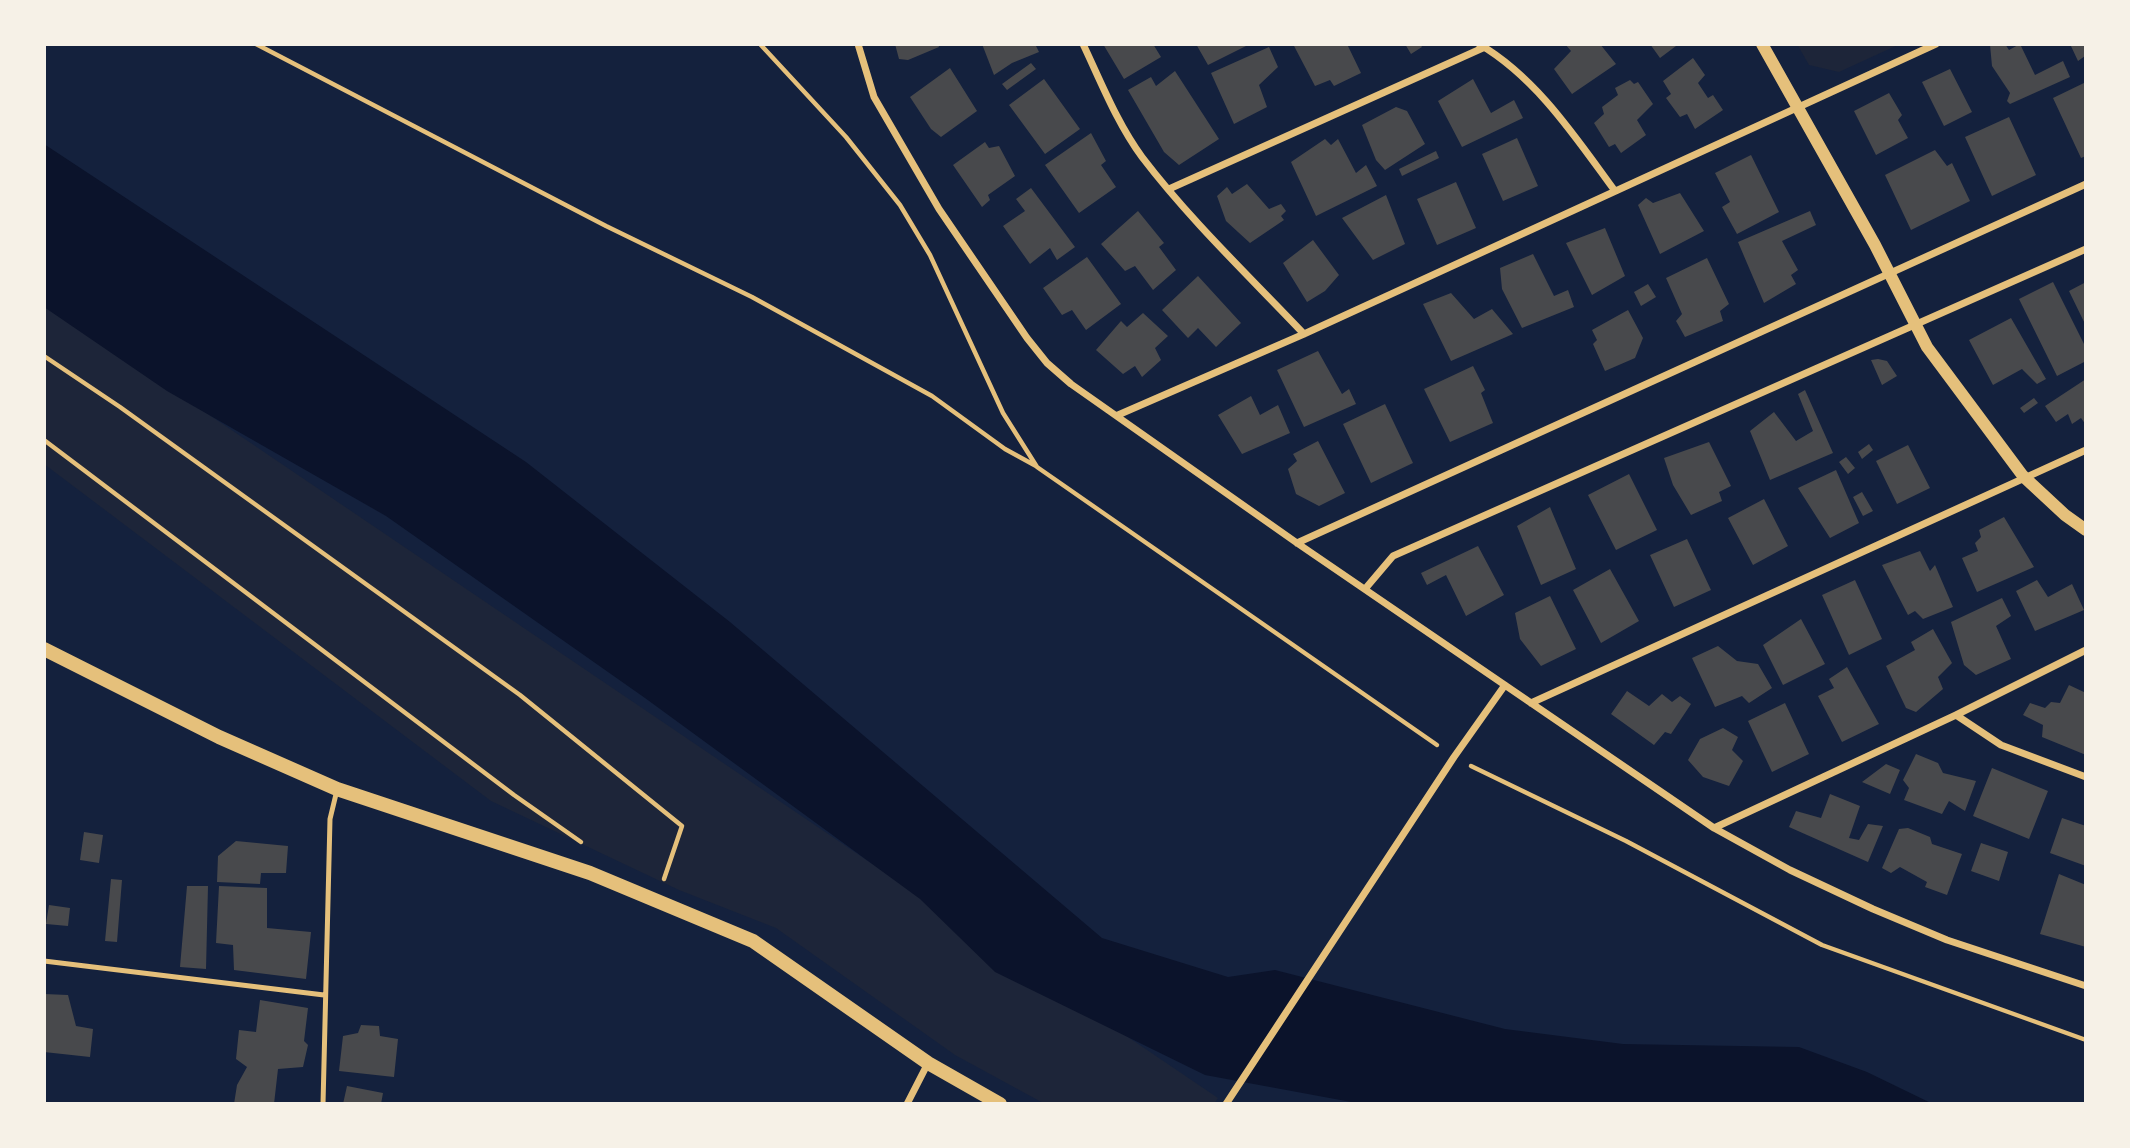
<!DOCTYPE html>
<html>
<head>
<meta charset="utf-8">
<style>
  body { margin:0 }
  #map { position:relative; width:2130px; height:1148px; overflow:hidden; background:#14213d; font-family:"Alegreya Sans",sans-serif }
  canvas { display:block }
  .frame { position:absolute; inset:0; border:46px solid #f6f1e7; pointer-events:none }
</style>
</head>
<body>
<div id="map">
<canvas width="2130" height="1148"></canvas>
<div class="frame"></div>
</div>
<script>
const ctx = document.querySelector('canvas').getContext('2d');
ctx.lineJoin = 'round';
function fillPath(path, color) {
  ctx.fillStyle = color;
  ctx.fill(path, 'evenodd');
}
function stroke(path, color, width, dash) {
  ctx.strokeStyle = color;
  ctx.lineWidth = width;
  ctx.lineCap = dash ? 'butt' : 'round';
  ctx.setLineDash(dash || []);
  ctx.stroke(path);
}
const green = new Path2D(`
  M1797 44H1900L1839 72 1809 65Z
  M44 303 1218 1098 1214 1104H1045L955 1055 776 928 679 890 491 801 44 464Z`);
const water = new Path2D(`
  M44 144 526 462 730 622 1102 938 1228 977 1275 970 1505 1029 1623 1044 1799 1047 1867 1072 1933 1104H1362L1205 1075 995 972 920 899 645 698 386 516 167 391 44 307Z`);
const building = new Path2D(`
  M895 44H938L939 47 908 60 899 59Z
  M982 44H1035L1039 52 1012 63 994 75Z
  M1103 44H1153L1161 57 1124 79Z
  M1196 44H1250L1208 65Z
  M1293 44H1347L1361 73 1334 86 1330 80 1315 86Z
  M1405 44H1420L1422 47 1411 54Z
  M1565 44H1600L1616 64 1572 94 1554 69 1571 51Z
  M1650 44H1674L1676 46 1660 58Z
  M1993 44H2005L2009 50 2020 44 2035 75 2063 61 2070 77 2010 104 2007 101 2010 93 1992 66 1990 45Z
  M2070 44H2086V58L2085 56 2078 61Z
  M1269 47 1278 67 1259 85 1267 107 1234 124 1211 73Z
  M1693 58 1705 75 1698 83 1708 98 1713 95 1723 110 1695 129 1687 114 1680 117 1666 98 1671 94 1663 81Z
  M1031 63 1036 69 1007 90 1002 84Z
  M950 68 977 111 941 137 931 129 910 97Z
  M1950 69 1972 112 1944 126 1922 82Z
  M1175 71 1219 139 1179 165 1164 152 1128 90 1151 77 1156 86Z
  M1044 79 1080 129 1045 154 1009 105Z
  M1473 79 1491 113 1514 100 1523 118 1462 147 1438 101Z
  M1630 80 1634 84 1638 82 1653 104 1637 120 1646 135 1621 153 1615 144 1609 147 1594 123 1604 114 1602 107 1618 95 1615 88Z
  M2086 82V156L2081 158 2053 98Z
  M1889 93 1902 115 1898 120 1908 138 1876 155 1854 111Z
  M1396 107 1407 111 1425 144 1385 170 1376 160 1362 125Z
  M2009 117 2036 175 1992 196 1965 137Z
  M1091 133 1106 161 1101 165 1116 187 1079 213 1045 165Z
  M1517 138 1538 186 1503 201 1482 154Z
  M1325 139 1331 145 1338 139 1356 173 1366 165 1377 186 1316 216 1291 162Z
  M985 142 989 148 999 146 1015 176 988 195 990 200 982 207 953 165Z
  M1935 150 1947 166 1952 163 1970 201 1911 230 1885 175Z
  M1436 151 1439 158 1402 176 1399 169Z
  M1751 155 1779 212 1737 234 1722 207 1730 202 1715 173Z
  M1456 182 1476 228 1437 245 1417 199Z
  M1247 184 1269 209 1281 204 1286 211 1281 216 1284 220 1250 243 1226 221 1217 196 1227 187 1232 194Z
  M1031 188 1075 247 1057 260 1050 248 1030 264 1003 226 1025 211 1016 199Z
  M1680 193 1704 231 1660 254 1638 205 1646 198 1653 203Z
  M1386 195 1405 244 1373 260 1342 218Z
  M1138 211 1164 243 1159 247 1176 270 1153 290 1135 266 1125 271 1101 244Z
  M1810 211 1816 225 1782 241 1798 270 1791 275 1796 284 1764 303 1738 242Z
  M1605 228 1625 276 1592 295 1566 243Z
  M1313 240 1339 275 1325 291 1307 302 1283 263Z
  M1533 254 1554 296 1568 290 1574 307 1522 328 1502 289 1500 268Z
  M1087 257 1121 304 1086 330 1072 310 1062 315 1043 288Z
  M1707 258 1729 304 1720 311 1723 321 1685 337 1676 321 1682 314 1666 278Z
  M1198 276 1241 323 1216 347 1198 328 1188 338 1162 310Z
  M2053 282 2086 348V361L2057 376 2019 299Z
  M2086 282V326L2069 291Z
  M1648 284 1656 297 1641 306 1634 292Z
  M1451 293 1474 319 1492 309 1513 334 1451 361 1423 304Z
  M1628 310 1643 338 1635 358 1605 371 1593 344 1597 340 1592 330Z
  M1143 313 1168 336 1155 348 1161 360 1142 377 1135 366 1123 374 1096 350 1121 321 1127 327Z
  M2011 318 2046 379 2037 384 2022 369 1993 385 1969 340Z
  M1318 351 1342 394 1349 389 1356 404 1304 427 1277 370Z
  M1878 359 1887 361 1897 376 1882 385 1871 360Z
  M1473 366 1485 390 1481 393 1493 423 1450 442 1424 389Z
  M2086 379V425L2081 418 2072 424 2068 414 2056 422 2045 406Z
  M1805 390 1833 453 1770 480 1750 431 1774 412 1796 441 1813 431 1798 394Z
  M1251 396 1260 415 1278 405 1290 433 1242 454 1218 415Z
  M2034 398 2038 403 2024 413 2020 408Z
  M1385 404 1413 463 1371 483 1343 424Z
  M1318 441 1345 493 1319 506 1296 494 1288 469 1297 461 1293 454Z
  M1709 442 1731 486 1719 492 1722 501 1691 515 1673 485 1664 458Z
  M1869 444 1873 450 1862 459 1858 452Z
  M1908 445 1930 488 1897 504 1876 461Z
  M1846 457 1855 468 1848 474 1839 462Z
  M1836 470 1859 523 1830 538 1798 488Z
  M1629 474 1657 530 1616 550 1588 495Z
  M1862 492 1873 511 1863 516 1853 497Z
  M1764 499 1788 546 1753 565 1728 518Z
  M1550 507 1576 569 1541 585 1517 526Z
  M2004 517 2034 567 1977 592 1962 558 1978 551 1975 543 1981 537 1979 530Z
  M1687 539 1711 590 1674 607 1650 555Z
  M1478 546 1504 595 1466 616 1446 575 1427 585 1421 573Z
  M1920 551 1930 571 1935 565 1953 607 1923 619 1915 611 1908 615 1882 565Z
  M1610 569 1639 621 1601 643 1573 590Z
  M1855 580 1882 639 1849 655 1822 595Z
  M2037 580 2048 597 2072 584 2084 610 2035 631 2016 591Z
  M1550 596 1576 649 1541 666 1520 639 1515 613Z
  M2002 598 2011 616 1996 626 2011 659 1976 675 1964 665 1951 622Z
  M1801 619 1825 664 1783 685 1763 645Z
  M1933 629 1952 663 1938 677 1943 689 1916 712 1906 708 1886 666 1915 650 1911 642Z
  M1718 646 1737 661 1758 664 1772 688 1749 703 1742 696 1715 707 1692 658Z
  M1847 667 1879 724 1842 742 1818 696 1834 688 1829 679Z
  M2069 685 2086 693V755L2042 737 2043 725 2023 715 2030 703 2045 708 2051 702 2060 703Z
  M1627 691 1649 706 1662 694 1672 702 1680 696 1691 704 1671 734 1665 732 1654 745 1611 714Z
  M1785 703 1809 754 1772 772 1748 721Z
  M1723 728 1738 737 1732 750 1743 761 1729 786 1703 777 1688 760 1700 739Z
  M1916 754 1938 763 1943 773 1976 781 1965 811 1949 801 1942 814 1904 800 1909 788 1903 780Z
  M1886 764 1900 770 1890 794 1862 782Z
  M1992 768 2048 791 2029 839 1973 816Z
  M1830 794 1860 806 1849 838 1859 840 1868 824 1883 826 1868 862 1789 827 1796 811 1821 818Z
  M2062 818 2086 826V866L2050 853Z
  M1908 828 1930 837 1932 844 1962 854 1947 895 1925 887 1927 882 1900 867 1891 873 1882 868 1899 829Z
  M84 832 103 835 99 863 80 860Z
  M236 841 288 846 286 873H261L260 884 217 882 218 856Z
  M1981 843 2008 852 1999 881 1971 871Z
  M2059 874 2086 885V947L2040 934Z
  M111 879 122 880 117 942 105 941Z
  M187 886H208L206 969 180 967Z
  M219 886 267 888V928L311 932 306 979 234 970 233 945 216 943Z
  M49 905 70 908 68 926 46 924Z
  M44 994 68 995 76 1026 93 1029 90 1057 44 1052Z
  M260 1000 308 1008 304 1041 308 1045 303 1067 278 1069 274 1104H234L237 1085 247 1067 236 1059 239 1030 256 1032Z
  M361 1025 379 1026 380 1036 398 1039 394 1077 339 1071 343 1036 358 1033Z
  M347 1086 383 1093 381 1104H343Z`);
const path = new Path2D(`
  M256 44 606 226 752 297 932 396 1005 449 1036 466
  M760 44 846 137 900 205 930 255 1003 413 1037 467 1437 745
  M44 356 120 407 520 695 682 826 664 879
  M44 440 514 795 581 842
  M1471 766 1626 841 1822 945 2086 1040`);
const service = new Path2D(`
  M44 961 324 995
  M323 1104 330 819 337 790`);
const minor = new Path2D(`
  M858 44 874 97 939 209 1027 338 1047 363 1071 384 1297 543 1714 828 1790 870 1873 909 1947 940 2086 986
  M1083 44C1101 82 1117 123 1142 157 1190 220 1249 276 1304 334
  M1479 44C1537 78 1576 138 1615 191
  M1169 189 1485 47
  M1118 415 1304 334 1936 44
  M1297 543 2086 184
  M1365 589 1393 556 2086 249
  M1531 703 2086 450
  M1956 715 2086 650
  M1714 828 1956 715 2001 745 2086 777
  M907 1104 928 1063
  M1226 1104 1454 757 1505 685`);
const tertiary = new Path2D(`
  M1762 44 1875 245 1927 347 2023 476 2065 515 2086 530`);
const secondary = new Path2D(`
  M44 649 219 737 337 789 590 873 753 941 928 1063 1000 1104`);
fillPath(green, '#1d2539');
fillPath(water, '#0b132b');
fillPath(building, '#48494c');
stroke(path, '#e5c07b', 4.5);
stroke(service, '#e5c07b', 5);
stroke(minor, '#e5c07b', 7);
stroke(tertiary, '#e5c07b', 12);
stroke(secondary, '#e5c07b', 14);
</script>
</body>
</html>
